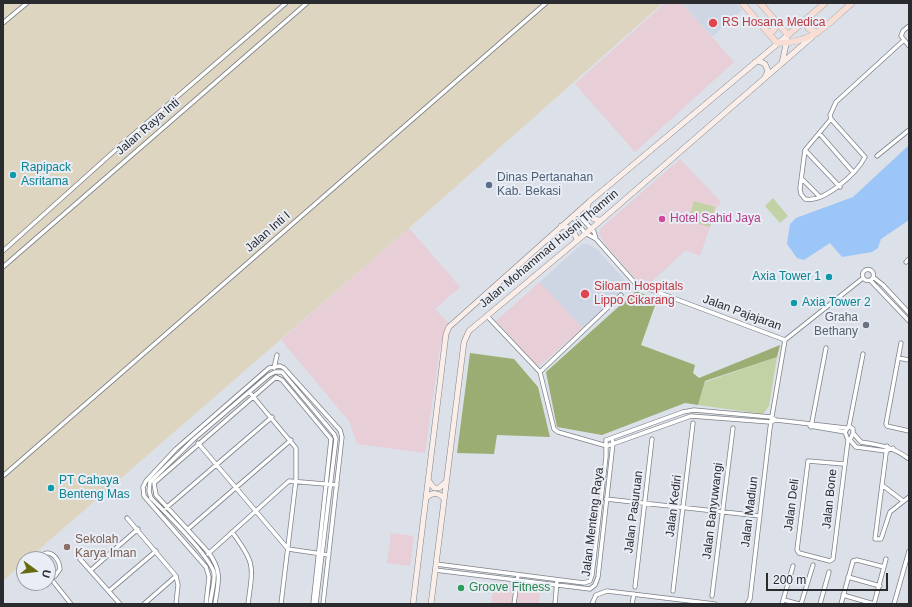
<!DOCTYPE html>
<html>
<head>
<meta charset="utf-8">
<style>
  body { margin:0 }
  #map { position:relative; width:912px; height:607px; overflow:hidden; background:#dce0e8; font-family:Helvetica,sans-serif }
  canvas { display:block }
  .frame { position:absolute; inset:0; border:4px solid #292b2e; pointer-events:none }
  .north { position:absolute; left:16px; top:551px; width:40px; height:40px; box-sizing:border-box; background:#e9edf5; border:1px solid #9c9fa5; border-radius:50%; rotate:105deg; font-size:11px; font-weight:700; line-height:16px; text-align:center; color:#292b2e }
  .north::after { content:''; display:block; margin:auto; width:14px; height:18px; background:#666b0d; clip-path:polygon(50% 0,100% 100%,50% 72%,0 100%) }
  .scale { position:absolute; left:766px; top:573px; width:122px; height:18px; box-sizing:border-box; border:2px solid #292b2e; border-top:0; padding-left:5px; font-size:12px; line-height:14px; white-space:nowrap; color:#292b2e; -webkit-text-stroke:3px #e9edf5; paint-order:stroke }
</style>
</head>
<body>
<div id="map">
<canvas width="912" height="607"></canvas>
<div class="frame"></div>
<div class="north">U</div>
<div class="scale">200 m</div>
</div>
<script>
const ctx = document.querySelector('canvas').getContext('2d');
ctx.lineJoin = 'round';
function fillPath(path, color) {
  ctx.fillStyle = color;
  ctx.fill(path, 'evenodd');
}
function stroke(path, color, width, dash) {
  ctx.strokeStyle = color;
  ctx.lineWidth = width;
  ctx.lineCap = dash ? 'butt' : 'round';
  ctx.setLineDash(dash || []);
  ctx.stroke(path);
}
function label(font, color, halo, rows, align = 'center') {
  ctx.font = font + ' Helvetica,sans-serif';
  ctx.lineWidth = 4;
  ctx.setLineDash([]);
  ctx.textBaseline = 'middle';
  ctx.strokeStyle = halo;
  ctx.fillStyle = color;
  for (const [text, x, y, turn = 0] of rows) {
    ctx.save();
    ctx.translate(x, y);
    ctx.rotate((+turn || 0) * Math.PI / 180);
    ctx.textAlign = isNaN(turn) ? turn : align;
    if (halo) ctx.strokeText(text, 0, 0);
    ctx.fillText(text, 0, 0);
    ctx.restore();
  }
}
const commercial = new Path2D(`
  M665 3H682L734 62 635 152 575 84Z
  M680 159 721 202 716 209 700 256 686 250 649 284 635 278 605 244 599 234 600 229Z
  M409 228 460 287 435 309 449 323 440 347 425 453 357 444 349 421 281 340Z
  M540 282 583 328 538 367 496 321Z
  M391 533 414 536 410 566 387 563Z
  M494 581 540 588 539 604H491Z`);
const industrial = new Path2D(`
  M3 3H663L409 228 28 559H24V562L3 581Z`);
const built = new Path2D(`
  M682 3H736L742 10 712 37Z
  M582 244H589L599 251 629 285 583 328 540 282Z`);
const green = new Path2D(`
  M773 198 788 216 780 223 765 206Z
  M694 201 715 207 710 227 688 221Z
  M777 357 769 406 763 414 698 405 705 382Z`);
const forest = new Path2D(`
  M636 291 657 300 641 345 695 365 693 373 699 378 780 345 777 357 705 381 698 405 685 403 602 435 557 427 546 372Z
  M470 353 514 359 538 387 550 437 497 435 494 454 457 453Z`);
const water = new Path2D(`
  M909 145V220L881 239 878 248 872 252 842 257 830 243 804 260 797 258 787 244 790 224 796 218 853 197Z`);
const street = new Path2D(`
  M3 23 27 3
  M909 26 903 31 901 36 909 46
  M831 119 865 157C857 173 824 203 805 199L801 194 800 188 805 150 831 119 830 115 836 102 904 40
  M819 133 853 172
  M805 150 840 187
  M877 156 909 130
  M802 179 819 196
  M577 213 594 232 596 239 634 282 641 286 785 340
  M573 217 585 233 596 239
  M3 251 121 145 286 3
  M906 262 909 259
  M3 267 307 3
  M862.5 275a5.5 5.5 0 1 1 11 0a5.5 5.5 0 1 1-11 0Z
  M873 277 883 285 909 313
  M870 280 909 321
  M487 316 540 372
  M901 343 886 424 887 426 909 431
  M898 358 909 360
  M274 368 277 355
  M540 372 554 429 558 432 607 446 691 416 770 422 776 420
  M540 372 621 295
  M276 377 282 380 331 439 313 604
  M251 394 296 448V480L281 604
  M810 426 845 432
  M849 426 863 354
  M849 426 853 429V433L850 440H848L845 432Z
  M811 427 826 348
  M853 433 861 442C880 445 894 447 909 459
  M606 440 683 412 694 410 771 417 776 420 846 428
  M850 440 856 447 886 451 893 448
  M198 443 288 549 329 555
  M887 446 875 539H881L890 512 909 497
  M844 464 808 461 797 550 799 553 830 561 833 559 848 440
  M3 476 546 3
  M882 485 903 501
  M606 499 760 516
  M166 508 272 417
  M127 518 176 576 178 585 176 604
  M188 529 291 440
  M232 532C256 564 253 566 248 604
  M208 554 289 481 337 485
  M40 559C47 545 60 558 60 569L55 576 50 577
  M80 559 120 604
  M436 564 584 583 590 581 592 575 606 457V440
  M91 570 138 529
  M435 570 590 589 595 585 598 577 613 443 612 438
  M48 575 71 604
  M848 577 880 586
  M635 587 652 439
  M109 591 156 551
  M673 591 693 423
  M843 595 874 604
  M712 596 733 428
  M784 600 799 604
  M144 604 176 576
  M206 604 209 577 206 567 144 496 143 487 146 481 176 449 269 368 280 366 284 368 340 430 342 437 323 604
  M210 604C211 595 215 582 214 573 210 556 164 511 151 498L149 491 150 482 194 439 269 375 275 372H282L334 434 336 439 316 604
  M215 604C218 582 223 573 209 553L156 495 154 483 276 377
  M514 604 518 575
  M555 604 557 580
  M592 604 596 595 607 591 715 604
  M632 604 634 594
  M747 604 750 599 770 428 785 340 863 278
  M782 604 793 566
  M801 604 813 565
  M820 604 829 572
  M841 604 853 561 857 560 884 567
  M874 604 886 559
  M894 604 909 551`);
const secondary = new Path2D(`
  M755 62 759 61 765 64 768 71 765 77
  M782 63 787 40
  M589 202C584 212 590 220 601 220
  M561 226 573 229 577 240
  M428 480 434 488H439L446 482
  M426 498C432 492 439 492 444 499
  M413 604 446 334 449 327 589 202 788 35
  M431 604 464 342 469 331 591 229 812 37`);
const primary = new Path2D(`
  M742 3 777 43C815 43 826 25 852 3
  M760 3 788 35 825 3
  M807 19 808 28 817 33
  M767 32 773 31 778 24`);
const markers = [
  [713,23,5,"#e0444e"],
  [13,175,4,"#0f9aa8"],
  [489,185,4,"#5c6f8a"],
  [662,219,4,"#d1479c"],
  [829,277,4,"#0f9aa8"],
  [585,294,5,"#e0444e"],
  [794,303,4,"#0f9aa8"],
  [866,325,4,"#6b7280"],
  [51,488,4,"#0f9aa8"],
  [67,547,4,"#8d6e63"],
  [461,588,4,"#2e9e5b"]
];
const healthNames = [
  ["RS Hosana Medica",722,23],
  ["Siloam Hospitals",594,287],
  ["Lippo Cikarang",594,301]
];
const streetNames = [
  ["Jalan Raya Inti",148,127,-41],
  ["Jalan Inti I",268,232,-41],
  ["Jalan Mohammad Husni Thamrin",549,249,-40],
  ["Jalan Pajajaran",742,313,20],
  ["Jalan Bone",830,499,-84],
  ["Jalan Deli",792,505,-83],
  ["Jalan Kediri",674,506,-83],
  ["Jalan Banyuwangi",713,511,-83],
  ["Jalan Pasuruan",634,512,-83],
  ["Jalan Madiun",750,512,-83],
  ["Jalan Menteng Raya",593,522,-83]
];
const cultureNames = [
  ["Rapipack",21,168],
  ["Asritama",21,182],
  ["Axia Tower 1",821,277,"right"],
  ["Axia Tower 2",802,303],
  ["PT Cahaya",59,481],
  ["Benteng Mas",59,495]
];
const serviceNames = [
  ["Dinas Pertanahan",497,178],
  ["Kab. Bekasi",497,192]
];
const hotelNames = [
  ["Hotel Sahid Jaya",670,219]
];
const worshipNames = [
  ["Graha",858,318],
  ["Bethany",858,332]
];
const educationNames = [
  ["Sekolah",75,540],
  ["Karya Iman",75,554]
];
const leisureNames = [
  ["Groove Fitness",469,588]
];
fillPath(commercial, '#e7ced7');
fillPath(industrial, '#ded5c0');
fillPath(built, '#ced6e4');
fillPath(green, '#c3d2a5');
fillPath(forest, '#9bad72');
fillPath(water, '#9bc6f7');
stroke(street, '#7e8289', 5);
stroke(secondary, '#7e8289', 6);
stroke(primary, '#bfbfc0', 7);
stroke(street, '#fff', 3.5);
stroke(secondary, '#fbeee9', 5);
stroke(primary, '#f8ddd4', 5.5);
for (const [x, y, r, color] of markers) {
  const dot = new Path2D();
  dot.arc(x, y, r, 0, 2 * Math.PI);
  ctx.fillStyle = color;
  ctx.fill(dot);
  stroke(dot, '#e9edf5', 1.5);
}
label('12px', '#be3a42', '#e9edf5', healthNames, 'left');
label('12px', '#292b2e', '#e9edf5', streetNames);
label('12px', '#0d838f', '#e9edf5', cultureNames, 'left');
label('12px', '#4e5e75', '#e9edf5', serviceNames, 'left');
label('12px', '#b23c85', '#e9edf5', hotelNames, 'left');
label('12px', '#5b616d', '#e9edf5', worshipNames, 'right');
label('12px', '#785e54', '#e9edf5', educationNames, 'left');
label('12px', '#27864d', '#e9edf5', leisureNames, 'left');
</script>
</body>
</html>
